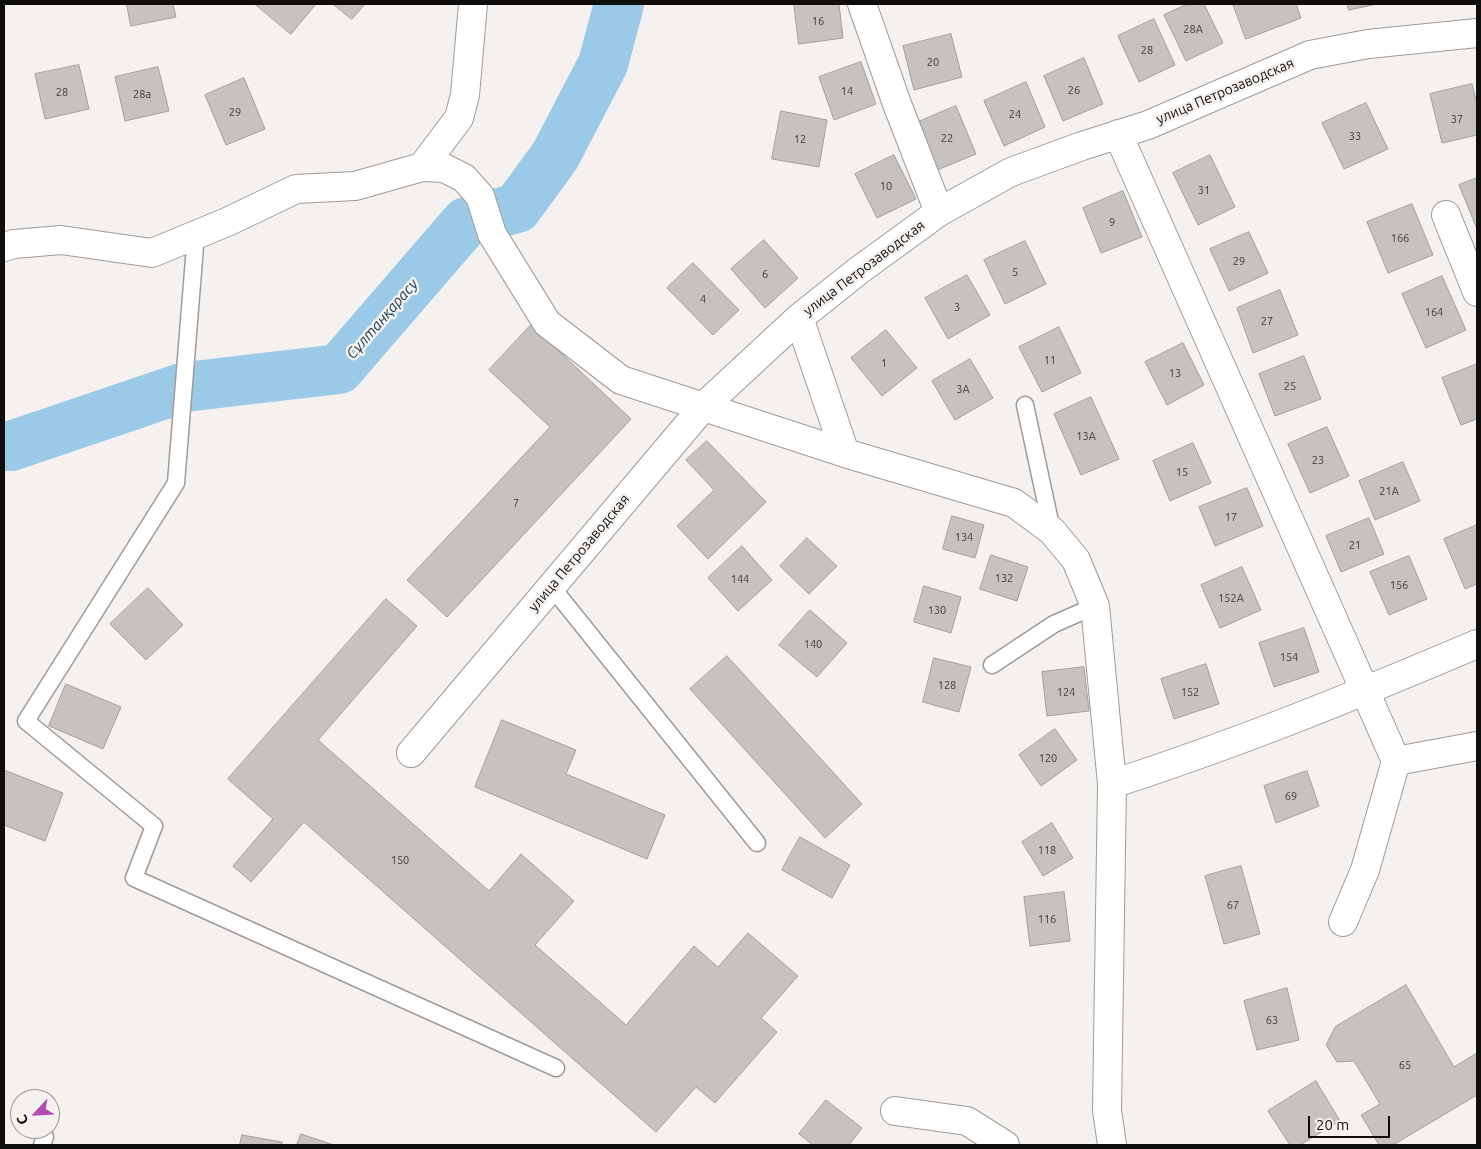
<!DOCTYPE html>
<html>
<head>
<meta charset="utf-8">
<style>
  body { margin:0 }
  #map { position:relative; width:1481px; height:1149px; overflow:hidden; background:#f4f1ee; font-family:Ubuntu,sans-serif }
  canvas { display:block }
  .frame { position:absolute; inset:0; border:5px solid #0f0e0d; pointer-events:none }
  .north { position:absolute; left:10px; top:1089px; width:50px; height:50px; box-sizing:border-box; background:#f4f1ee; border:1px solid #989694; border-radius:50%; rotate:245deg; font-size:14px; font-weight:700; line-height:20px; text-align:center; color:#0f0e0d }
  .north::after { content:''; display:block; margin:auto; width:18px; height:22px; background:#b14db2; clip-path:polygon(50% 0,100% 100%,50% 72%,0 100%) }
  .scale { position:absolute; left:1308px; top:1116px; width:82px; height:22px; box-sizing:border-box; border:2px solid #0f0e0d; border-top:0; padding-left:6px; font-size:15px; line-height:18px; white-space:nowrap; color:#0f0e0d; -webkit-text-stroke:4px #f4f1ee; paint-order:stroke }
</style>
</head>
<body>
<div id="map">
<canvas width="1481" height="1149"></canvas>
<div class="frame"></div>
<div class="north">С</div>
<div class="scale">20 m</div>
</div>
<script>
const ctx = document.querySelector('canvas').getContext('2d');
ctx.lineJoin = 'round';
function stroke(path, color, width, dash) {
  ctx.strokeStyle = color;
  ctx.lineWidth = width;
  ctx.lineCap = dash ? 'butt' : 'round';
  ctx.setLineDash(dash || []);
  ctx.stroke(path);
}
function fillPath(path, color) {
  ctx.fillStyle = color;
  ctx.fill(path, 'evenodd');
}
function label(font, color, halo, rows, align = 'center') {
  ctx.font = font + ' Ubuntu,sans-serif';
  ctx.lineWidth = 5;
  ctx.setLineDash([]);
  ctx.textBaseline = 'middle';
  ctx.strokeStyle = halo;
  ctx.fillStyle = color;
  for (const [text, x, y, turn = 0] of rows) {
    ctx.save();
    ctx.translate(x, y);
    ctx.rotate((+turn || 0) * Math.PI / 180);
    ctx.textAlign = isNaN(turn) ? turn : align;
    if (halo) ctx.strokeText(text, 0, 0);
    ctx.fillText(text, 0, 0);
    ctx.restore();
  }
}
const river = new Path2D(`
  M4 446H11L185 387 339 369 466 222 517 208 555 156 603 64 619 4`);
const building = new Path2D(`
  M127 4H173L176 17 131 26Z
  M255 4H316L291 34Z
  M333 4H365L352 19Z
  M794 4H839L843 38 799 44Z
  M1188 4H1204L1223 43 1186 61 1164 15Z
  M1233 4H1296L1301 18 1246 39Z
  M1347 4H1377L1349 10Z
  M1154 19 1175 65 1139 82 1118 36Z
  M951 34 962 77 914 90 903 46Z
  M1084 58 1103 104 1063 121 1044 76Z
  M861 62 876 104 834 120 819 77Z
  M79 65 89 109 45 119 35 74Z
  M158 67 169 111 125 121 115 77Z
  M244 78 265 129 226 145 205 95Z
  M1026 82 1045 127 1004 146 984 101Z
  M1472 84 1477 104V135L1442 143 1430 94Z
  M1366 103 1388 149 1344 169 1322 123Z
  M956 106 976 154 937 170 918 122Z
  M781 111 827 120 819 167 772 159Z
  M894 155 916 199 877 218 855 174Z
  M1210 155 1235 207 1198 225 1173 173Z
  M1477 178V229L1459 185Z
  M1123 191 1142 237 1101 253 1083 208Z
  M1412 204 1433 255 1388 273 1367 222Z
  M1249 232 1268 273 1229 291 1210 249Z
  M764 240 798 278 765 308 731 269Z
  M1025 241 1046 284 1005 304 984 260Z
  M693 263 739 310 713 335 667 288Z
  M967 275 990 315 948 339 925 298Z
  M1442 276 1466 330 1426 348 1402 294Z
  M1280 290 1298 335 1253 353 1237 308Z
  M531 325 631 419 447 617 407 580 550 427 489 370Z
  M1059 327 1081 373 1042 392 1019 347Z
  M886 330 917 368 882 396 851 358Z
  M1183 343 1204 385 1167 405 1145 362Z
  M1304 356 1321 399 1275 416 1259 374Z
  M970 359 993 398 955 420 932 381Z
  M1477 364V419L1461 425 1442 378Z
  M1091 397 1119 459 1081 475 1054 414Z
  M1327 427 1349 476 1310 493 1288 444Z
  M707 441 766 502 708 559 677 526 714 490 686 460Z
  M1193 443 1211 483 1170 501 1153 461Z
  M1403 462 1420 501 1375 520 1359 481Z
  M1247 488 1263 526 1215 546 1199 507Z
  M952 516 984 525 975 558 943 549Z
  M1369 518 1384 554 1341 572 1326 536Z
  M1477 525V584L1465 589 1444 539Z
  M807 538 837 566 809 594 780 566Z
  M742 546 772 580 738 611 708 578Z
  M991 555 1028 567 1017 601 980 589Z
  M1409 556 1427 599 1389 615 1370 572Z
  M1242 567 1261 610 1220 628 1201 585Z
  M924 586 961 597 951 633 914 622Z
  M148 588 183 625 146 660 110 624Z
  M386 599 417 626 318 740 489 891 521 854 574 901 535 945 626 1025 694 946 718 967 748 933 798 976 761 1018 777 1032 715 1103 696 1087 656 1132 304 822 251 882 233 866 273 819 228 779Z
  M810 610 847 643 817 677 779 645Z
  M1304 628 1319 672 1274 687 1259 643Z
  M727 656 862 804 825 838 690 689Z
  M934 658 971 667 959 712 923 702Z
  M1206 664 1219 704 1174 719 1161 679Z
  M1084 667 1089 711 1047 716 1042 672Z
  M66 684 121 707 103 749 49 726Z
  M502 720 576 750 566 774 665 815 647 859 475 787Z
  M1055 729 1077 760 1041 786 1019 755Z
  M4 770 63 793 45 841 4 825Z
  M1307 771 1319 806 1276 823 1264 786Z
  M1052 823 1073 858 1043 876 1022 842Z
  M800 837 850 865 832 898 782 870Z
  M1241 866 1260 934 1224 944 1205 876Z
  M1064 892 1070 941 1030 946 1024 897Z
  M1406 985 1454 1067 1477 1053V1095L1393 1145H1379L1361 1115 1380 1104 1354 1061 1337 1062 1326 1045 1335 1027Z
  M1287 988 1299 1040 1257 1050 1244 1001Z
  M1316 1081 1340 1121 1300 1145H1290L1268 1111Z
  M826 1100 862 1128 849 1145H813L799 1134Z
  M301 1134 334 1145H297Z
  M242 1135 282 1142V1145H240Z`);
const lane = new Path2D(`
  M196 234 176 483 26 721 154 826 134 878 556 1068
  M1025 405 1052 531
  M551 586 757 843
  M992 665 1054 624 1095 606
  M42 1145 45 1137`);
const street = new Path2D(`
  M862 4 897 104 939 212
  M1118 134 1396 761 1477 746
  M422 167 459 118 465 95 473 4
  M1446 215 1477 292
  M4 247 14 244 61 240 152 253 227 222 296 189 355 186 422 167 444 168 464 178 480 196 492 234 547 323 621 380 845 453 1014 503 1052 531 1076 560 1095 606 1112 784 1107 1110 1112 1145
  M799 318 845 453
  M411 753 704 406 799 318 858 271 939 212 1011 172 1082 146 1148 125 1310 55 1368 44 1477 33
  M1112 784C1236 744 1357 695 1477 644
  M1343 922 1365 870 1396 761
  M895 1111 967 1121 1005 1145`);
const numberNames = [
  ["16",818,21],
  ["28А",1193,29],
  ["28",1147,50],
  ["20",933,62],
  ["26",1074,90],
  ["14",847,91],
  ["28",62,92],
  ["28а",142,94],
  ["29",235,112],
  ["24",1015,114],
  ["37",1457,119],
  ["33",1355,136],
  ["22",947,138],
  ["12",800,139],
  ["10",886,186],
  ["31",1204,190],
  ["9",1112,222],
  ["166",1400,238],
  ["29",1239,261],
  ["5",1015,272],
  ["6",765,274],
  ["4",703,299],
  ["3",957,307],
  ["164",1434,312],
  ["27",1267,321],
  ["11",1050,360],
  ["1",884,363],
  ["13",1175,373],
  ["25",1290,386],
  ["3А",963,389],
  ["13А",1086,436],
  ["23",1318,460],
  ["15",1182,472],
  ["21А",1389,491],
  ["7",516,503],
  ["17",1231,517],
  ["134",964,537],
  ["21",1355,545],
  ["132",1004,578],
  ["144",740,579],
  ["156",1399,585],
  ["152А",1231,598],
  ["130",937,610],
  ["140",813,644],
  ["154",1289,657],
  ["128",947,685],
  ["124",1066,692],
  ["152",1190,692],
  ["120",1048,758],
  ["69",1291,796],
  ["118",1047,850],
  ["150",400,860],
  ["67",1233,905],
  ["116",1047,919],
  ["63",1272,1020],
  ["65",1405,1065]
];
const streetNames = [
  ["улица Петрозаводская",1225,91,-23],
  ["улица Петрозаводская",864,268,-37],
  ["улица Петрозаводская",579,553,-50]
];
const waterNames = [
  ["Сұлтанқарасу",382,319,-49]
];
stroke(river, '#9bcae8', 50);
fillPath(building, '#c5c2c0');
stroke(building, '#a19e9c', 1);
stroke(lane, '#9e9b99', 19);
stroke(street, '#9e9b99', 30);
stroke(lane, '#fff', 16);
stroke(street, '#fff', 28);
label('11px', '#3c3b3a', null, numberNames);
label('14px', '#0f0e0d', '#f4f1ee', streetNames);
label('italic 15px', '#13394e', '#f4f1ee', waterNames);
</script>
</body>
</html>
